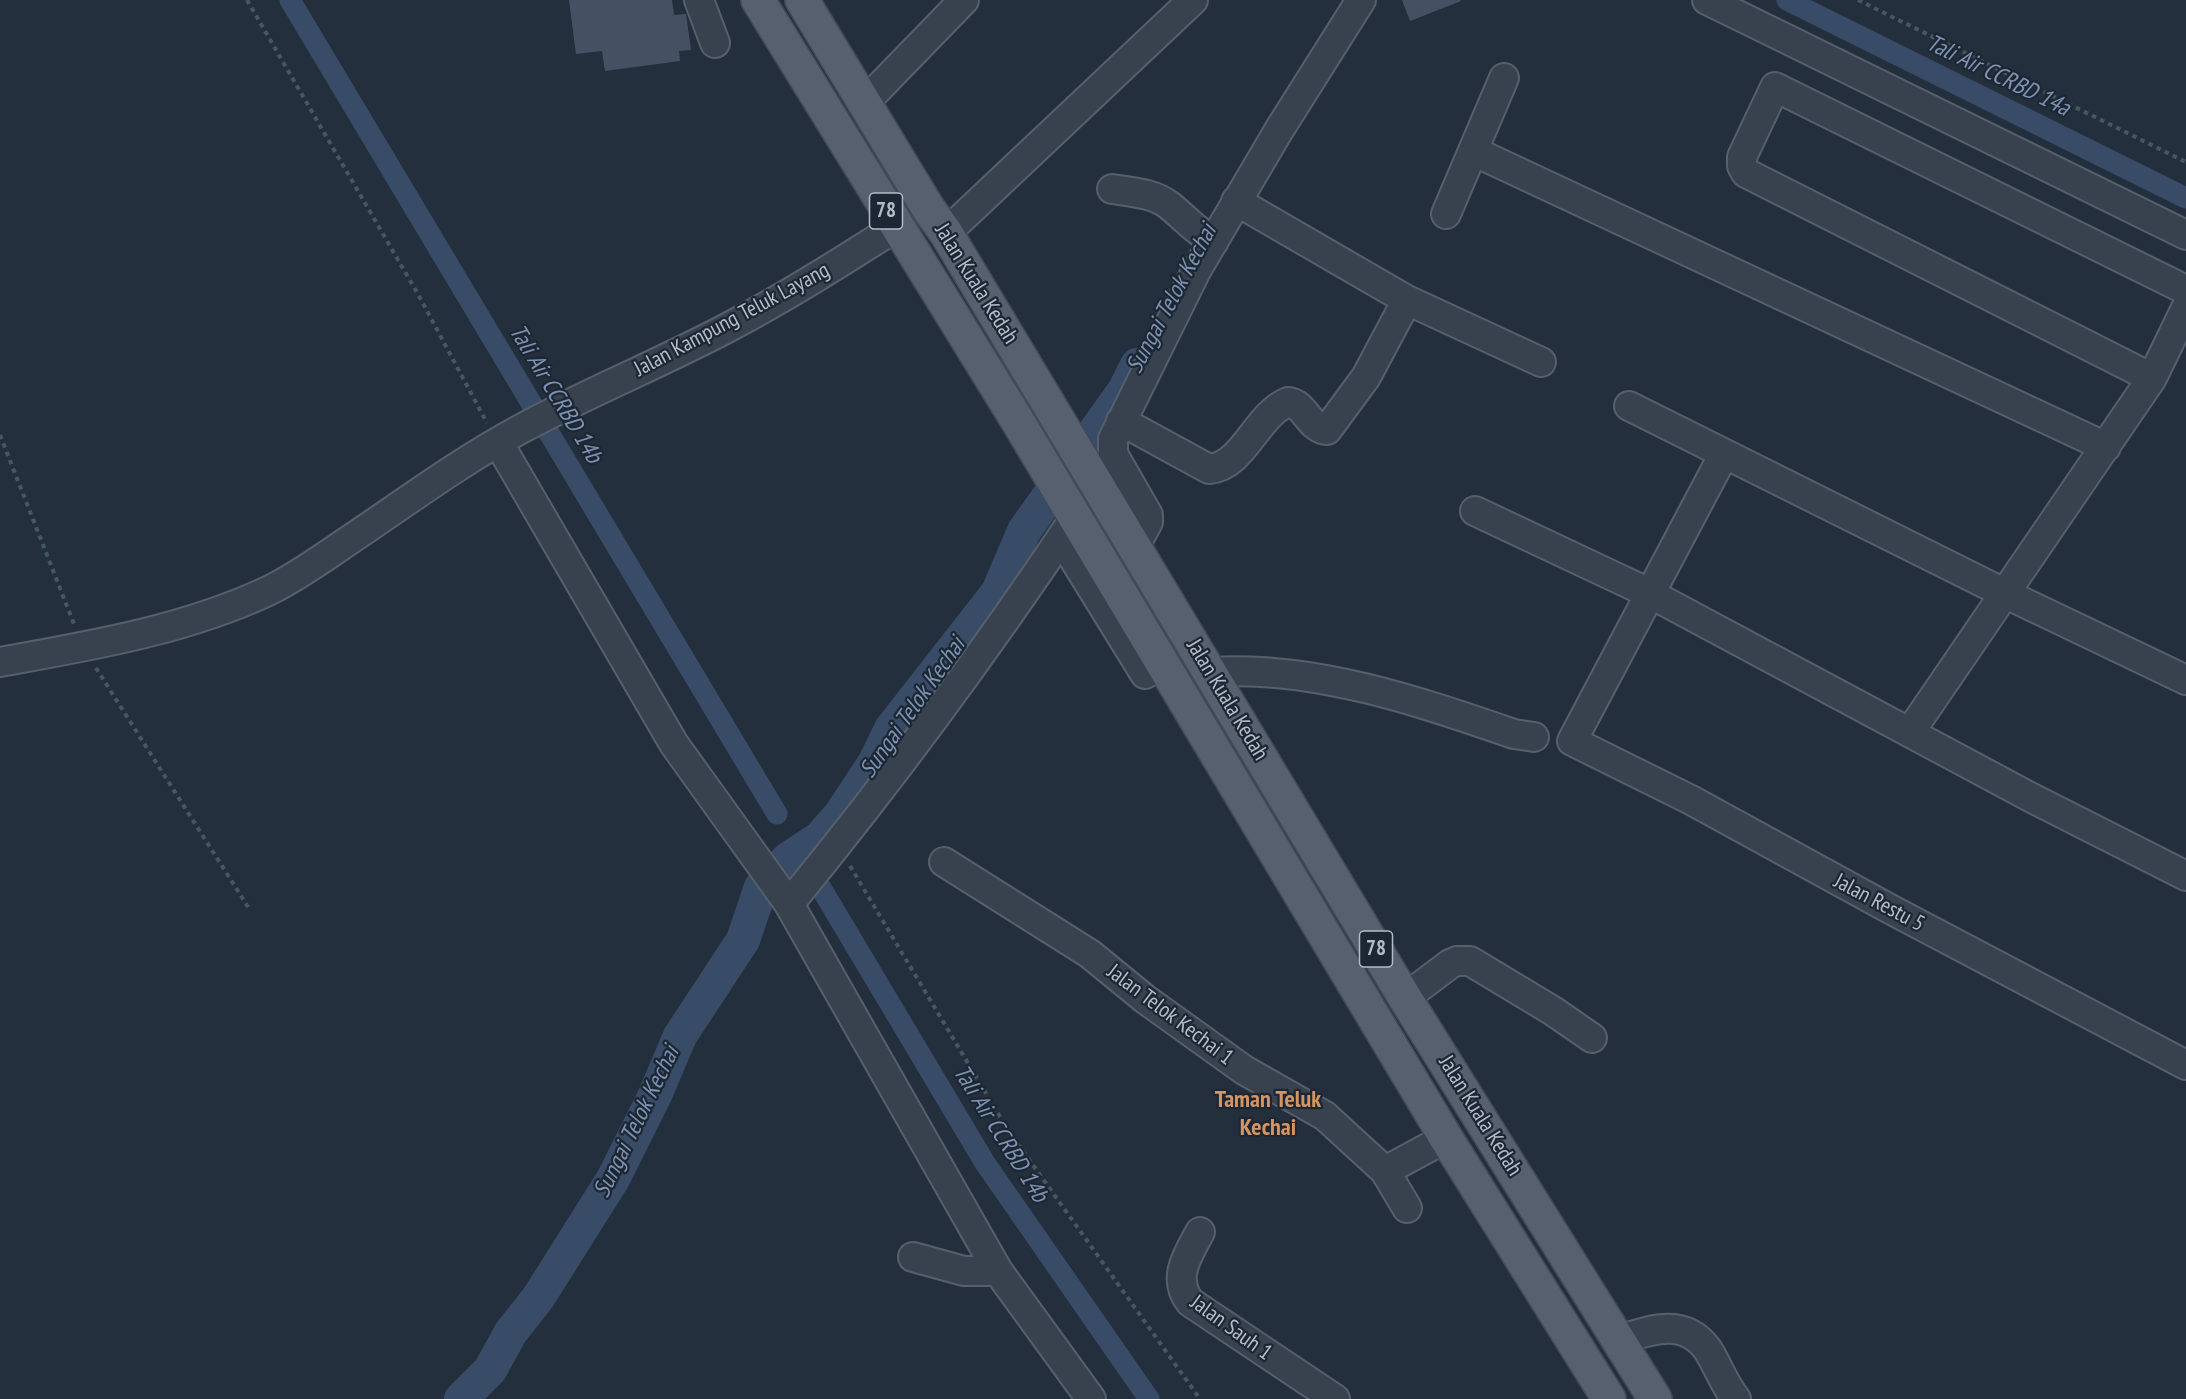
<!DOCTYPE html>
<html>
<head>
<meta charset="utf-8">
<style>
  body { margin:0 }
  canvas { display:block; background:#242f3e }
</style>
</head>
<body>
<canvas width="2186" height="1399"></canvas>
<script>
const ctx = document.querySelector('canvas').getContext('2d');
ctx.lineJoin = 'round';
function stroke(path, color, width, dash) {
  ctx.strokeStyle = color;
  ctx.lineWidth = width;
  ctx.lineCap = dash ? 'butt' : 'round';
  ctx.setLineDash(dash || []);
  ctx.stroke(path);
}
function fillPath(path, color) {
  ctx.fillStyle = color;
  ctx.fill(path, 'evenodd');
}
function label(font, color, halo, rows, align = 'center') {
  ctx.font = font + ' "PT Sans Narrow",sans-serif';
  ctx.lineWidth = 4.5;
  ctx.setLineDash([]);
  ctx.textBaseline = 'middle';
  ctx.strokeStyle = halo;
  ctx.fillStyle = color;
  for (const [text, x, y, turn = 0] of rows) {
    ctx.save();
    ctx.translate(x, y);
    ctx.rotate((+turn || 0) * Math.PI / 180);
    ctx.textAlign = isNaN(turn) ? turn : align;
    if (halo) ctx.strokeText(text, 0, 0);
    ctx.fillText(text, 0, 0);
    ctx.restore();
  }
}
const canal = new Path2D(`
  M290 0 777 814
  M1787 0 2186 198
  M821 888 985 1163 1149 1399`);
const river = new Path2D(`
  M461 1399 490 1370 511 1332 538 1298 613 1179 655 1095 680 1036 743 940 761 887 788 859 820 838 840 815 875 762 891 729 998 592 1024 531 1124 391 1137 365`);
const building = new Path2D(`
  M569 0H672L674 15 686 14 691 50 679 51 680 61 605 71 602 51 576 54Z
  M1402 0H1460L1461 1 1410 21Z`);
const path = new Path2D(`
  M247 0 419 296 487 423
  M1858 0 2186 162
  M0 435 74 624
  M96 668 250 910
  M850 866 1008 1130 1200 1399`);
const minor = new Path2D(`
  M699 0 715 43
  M1707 0 2186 235
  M864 103 964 0
  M1473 151 2106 447
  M1112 189C1132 192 1154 193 1170 206 1185 218 1196 232 1214 241
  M1236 201 1407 300 1541 362
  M1446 214 1504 78
  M946 233 1193 0
  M2152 378 1746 173 1742 166V157L1775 87 2186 290
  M1629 406 2004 593 2186 680
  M1121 421 1209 469C1244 466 1256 415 1288 402 1305 403 1309 429 1327 430L1366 377 1407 300
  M498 442 674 744 789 904 998 1271 1091 1399
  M1724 454 1572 741 1691 800 1890 909 2186 1065
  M1475 511 1649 593 2030 797 2186 876
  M1061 538 1145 674 1162 664
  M1134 548 1148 522V515L1113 454V439L1196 271 1279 130 1361 0
  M0 662C89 646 185 630 268 591 295 578 320 560 345 543 402 505 458 463 519 430 587 393 659 364 727 328 786 297 841 262 896 227
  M1210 672C1313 665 1418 701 1514 734L1534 737
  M1910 732 2152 378 2186 308
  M944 862 1090 954 1145 999 1244 1070 1325 1116 1385 1171 1407 1208
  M789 904C890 781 985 652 1074 519
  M1405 998 1450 964 1457 961H1470L1553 1011 1592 1038
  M1385 1171 1446 1138
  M1200 1232C1187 1256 1172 1278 1190 1302L1335 1399
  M913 1257 964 1271H998
  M1619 1340C1651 1330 1684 1317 1708 1350 1718 1366 1724 1384 1736 1399`);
const major = new Path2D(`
  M758 0 1017 420 1446 1138 1609 1399
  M802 0 928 208 946 233 1405 998 1655 1399`);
const shields = [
  [886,211,33],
  [1376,949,33]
];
const shieldNames = [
  ["78",886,211],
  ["78",1376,949]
];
const streetNames = [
  ["Jalan Kuala Kedah",976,284,58],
  ["Jalan Kampung Teluk Layang",732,320,-28],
  ["Jalan Kuala Kedah",1227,700,59],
  ["Jalan Restu 5",1879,903,28],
  ["Jalan Telok Kechai 1",1170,1015,37],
  ["Jalan Kuala Kedah",1480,1116,58],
  ["Jalan Sauh 1",1231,1328,36]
];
const waterNames = [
  ["Tali Air CCRBD 14a",1998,76,26],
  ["Sungai Telok Kechai",1172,299,-62],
  ["Tali Air CCRBD 14b",555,394,59],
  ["Sungai Telok Kechai",913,708,-55],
  ["Sungai Telok Kechai",637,1122,-64],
  ["Tali Air CCRBD 14b",1000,1134,58]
];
const neighbourhoodNames = [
  ["Taman Teluk",1268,1100],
  ["Kechai",1268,1128]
];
stroke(canal, '#394c67', 21);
stroke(river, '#394c67', 34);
fillPath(building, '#455162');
stroke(minor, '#565f6c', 32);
stroke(major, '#414a57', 36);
stroke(path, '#44595c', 4, [4.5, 4.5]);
stroke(minor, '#38414e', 28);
stroke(major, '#56606e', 33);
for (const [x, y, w] of shields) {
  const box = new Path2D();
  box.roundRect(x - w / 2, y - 18, w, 36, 4.5);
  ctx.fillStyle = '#1d2633';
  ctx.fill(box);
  stroke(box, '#b4bcc9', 1.5);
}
label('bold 21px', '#b4bcc9', null, shieldNames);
label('22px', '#b4bcc9', '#1d2633', streetNames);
label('italic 24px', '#7c92b1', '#1d2633', waterNames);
label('bold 24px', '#d59563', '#1d2633', neighbourhoodNames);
</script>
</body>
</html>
